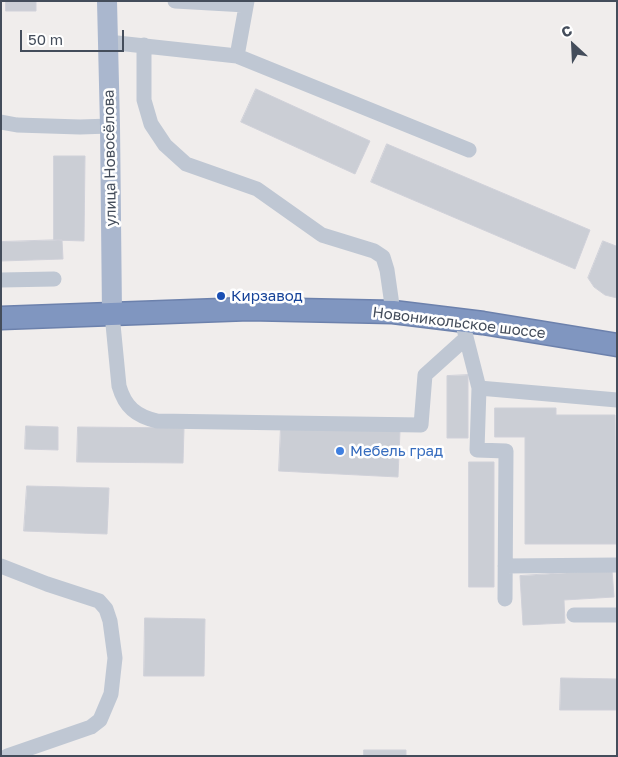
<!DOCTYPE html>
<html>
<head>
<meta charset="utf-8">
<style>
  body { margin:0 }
  #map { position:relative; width:618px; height:757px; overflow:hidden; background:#f0edec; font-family:"Golos Text",sans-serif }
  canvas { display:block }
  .frame { position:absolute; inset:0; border:2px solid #444d5b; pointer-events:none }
  .north { position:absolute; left:548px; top:20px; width:50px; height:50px; -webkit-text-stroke:4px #fff; paint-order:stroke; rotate:335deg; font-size:14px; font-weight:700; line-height:20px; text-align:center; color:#444d5b }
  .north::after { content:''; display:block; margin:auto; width:18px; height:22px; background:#444d5b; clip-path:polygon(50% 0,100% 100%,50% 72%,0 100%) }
  .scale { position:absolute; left:20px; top:30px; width:104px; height:22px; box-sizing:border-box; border:2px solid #444d5b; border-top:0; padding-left:6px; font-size:15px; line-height:18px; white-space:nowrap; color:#444d5b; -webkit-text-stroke:4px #fff; paint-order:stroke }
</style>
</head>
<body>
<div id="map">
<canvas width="618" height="757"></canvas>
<div class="frame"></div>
<div class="north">С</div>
<div class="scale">50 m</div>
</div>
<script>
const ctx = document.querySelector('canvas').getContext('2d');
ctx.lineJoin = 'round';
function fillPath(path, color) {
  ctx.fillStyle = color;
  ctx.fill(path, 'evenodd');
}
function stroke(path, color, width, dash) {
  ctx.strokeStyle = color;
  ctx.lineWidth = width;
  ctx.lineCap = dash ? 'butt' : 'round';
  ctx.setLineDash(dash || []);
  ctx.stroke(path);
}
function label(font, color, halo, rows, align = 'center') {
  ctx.font = font + ' "Golos Text",sans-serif';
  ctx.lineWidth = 5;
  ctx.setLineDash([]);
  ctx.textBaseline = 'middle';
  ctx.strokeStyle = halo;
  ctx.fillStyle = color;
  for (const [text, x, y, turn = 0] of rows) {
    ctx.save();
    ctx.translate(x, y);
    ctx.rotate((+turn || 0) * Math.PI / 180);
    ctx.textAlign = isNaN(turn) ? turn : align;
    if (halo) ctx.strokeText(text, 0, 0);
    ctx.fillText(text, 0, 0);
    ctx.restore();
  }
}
const building = new Path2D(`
  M6 1H36V11H6Z
  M256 89 370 141 355 174 241 122Z
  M387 144 590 230 575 269 371 182Z
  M54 156H85L84 241 54 240Z
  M62 240 63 259 1 261V242Z
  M603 241 616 246 617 245V298L605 295 594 287 588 278Z
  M468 375V438H447V376Z
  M495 408H556V415H615L616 544H525V437H495Z
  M26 426 58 427V450L25 449Z
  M281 426 400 431 398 477 279 471Z
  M78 427 184 428 183 463 77 462Z
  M469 462H494V587H469Z
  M27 486 109 488 107 534 24 531Z
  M612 570 614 597 564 600 565 623 523 625 520 576Z
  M145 618 205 619 204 676H144Z
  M561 678 617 679V710H560Z
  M364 750H406V756H364Z`);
const minor = new Path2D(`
  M175 1 246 5
  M108 42 237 56 469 150
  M144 45V100L151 124 165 145 186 164 257 189 322 235 374 251 383 257 387 270 393 312
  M237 56 247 1
  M1 122 17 125 80 127 110 126
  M1 280 54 279
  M112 314 119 386C125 407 136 416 157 421L421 425 425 375 466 338
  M464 329 479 388 477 450 506 451 505 599
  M479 388 617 400
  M1 566 47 584 99 601 106 609 110 621 115 658 111 694 100 720 91 727 7 756
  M505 566 617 565
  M574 615H617`);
const major = new Path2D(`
  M107 1 110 126 112 314`);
const highway = new Path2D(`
  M1 318 249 309 393 312 483 323 617 345`);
const markers = [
  [221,296,5,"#1a4fb4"],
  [340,451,5,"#3f7fe0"]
];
const streetNames = [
  ["улица Новосёлова",110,158,-91],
  ["Новоникольское шоссе",459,323,7]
];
const transitNames = [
  ["Кирзавод",231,296]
];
const shopNames = [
  ["Мебель град",350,451]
];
fillPath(building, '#cbced5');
stroke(building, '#d0d1d9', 1);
stroke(highway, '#6c81ac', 25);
stroke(minor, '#bfc7d3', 15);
stroke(major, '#aab7ce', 20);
stroke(highway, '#8096c0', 22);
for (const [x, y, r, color] of markers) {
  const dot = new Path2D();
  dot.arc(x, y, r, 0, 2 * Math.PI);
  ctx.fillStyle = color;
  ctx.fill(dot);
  stroke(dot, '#fff', 2);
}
label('15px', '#444d5b', '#fff', streetNames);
label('15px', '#164399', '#fff', transitNames, 'left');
label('15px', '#366cbe', '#fff', shopNames, 'left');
</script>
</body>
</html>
